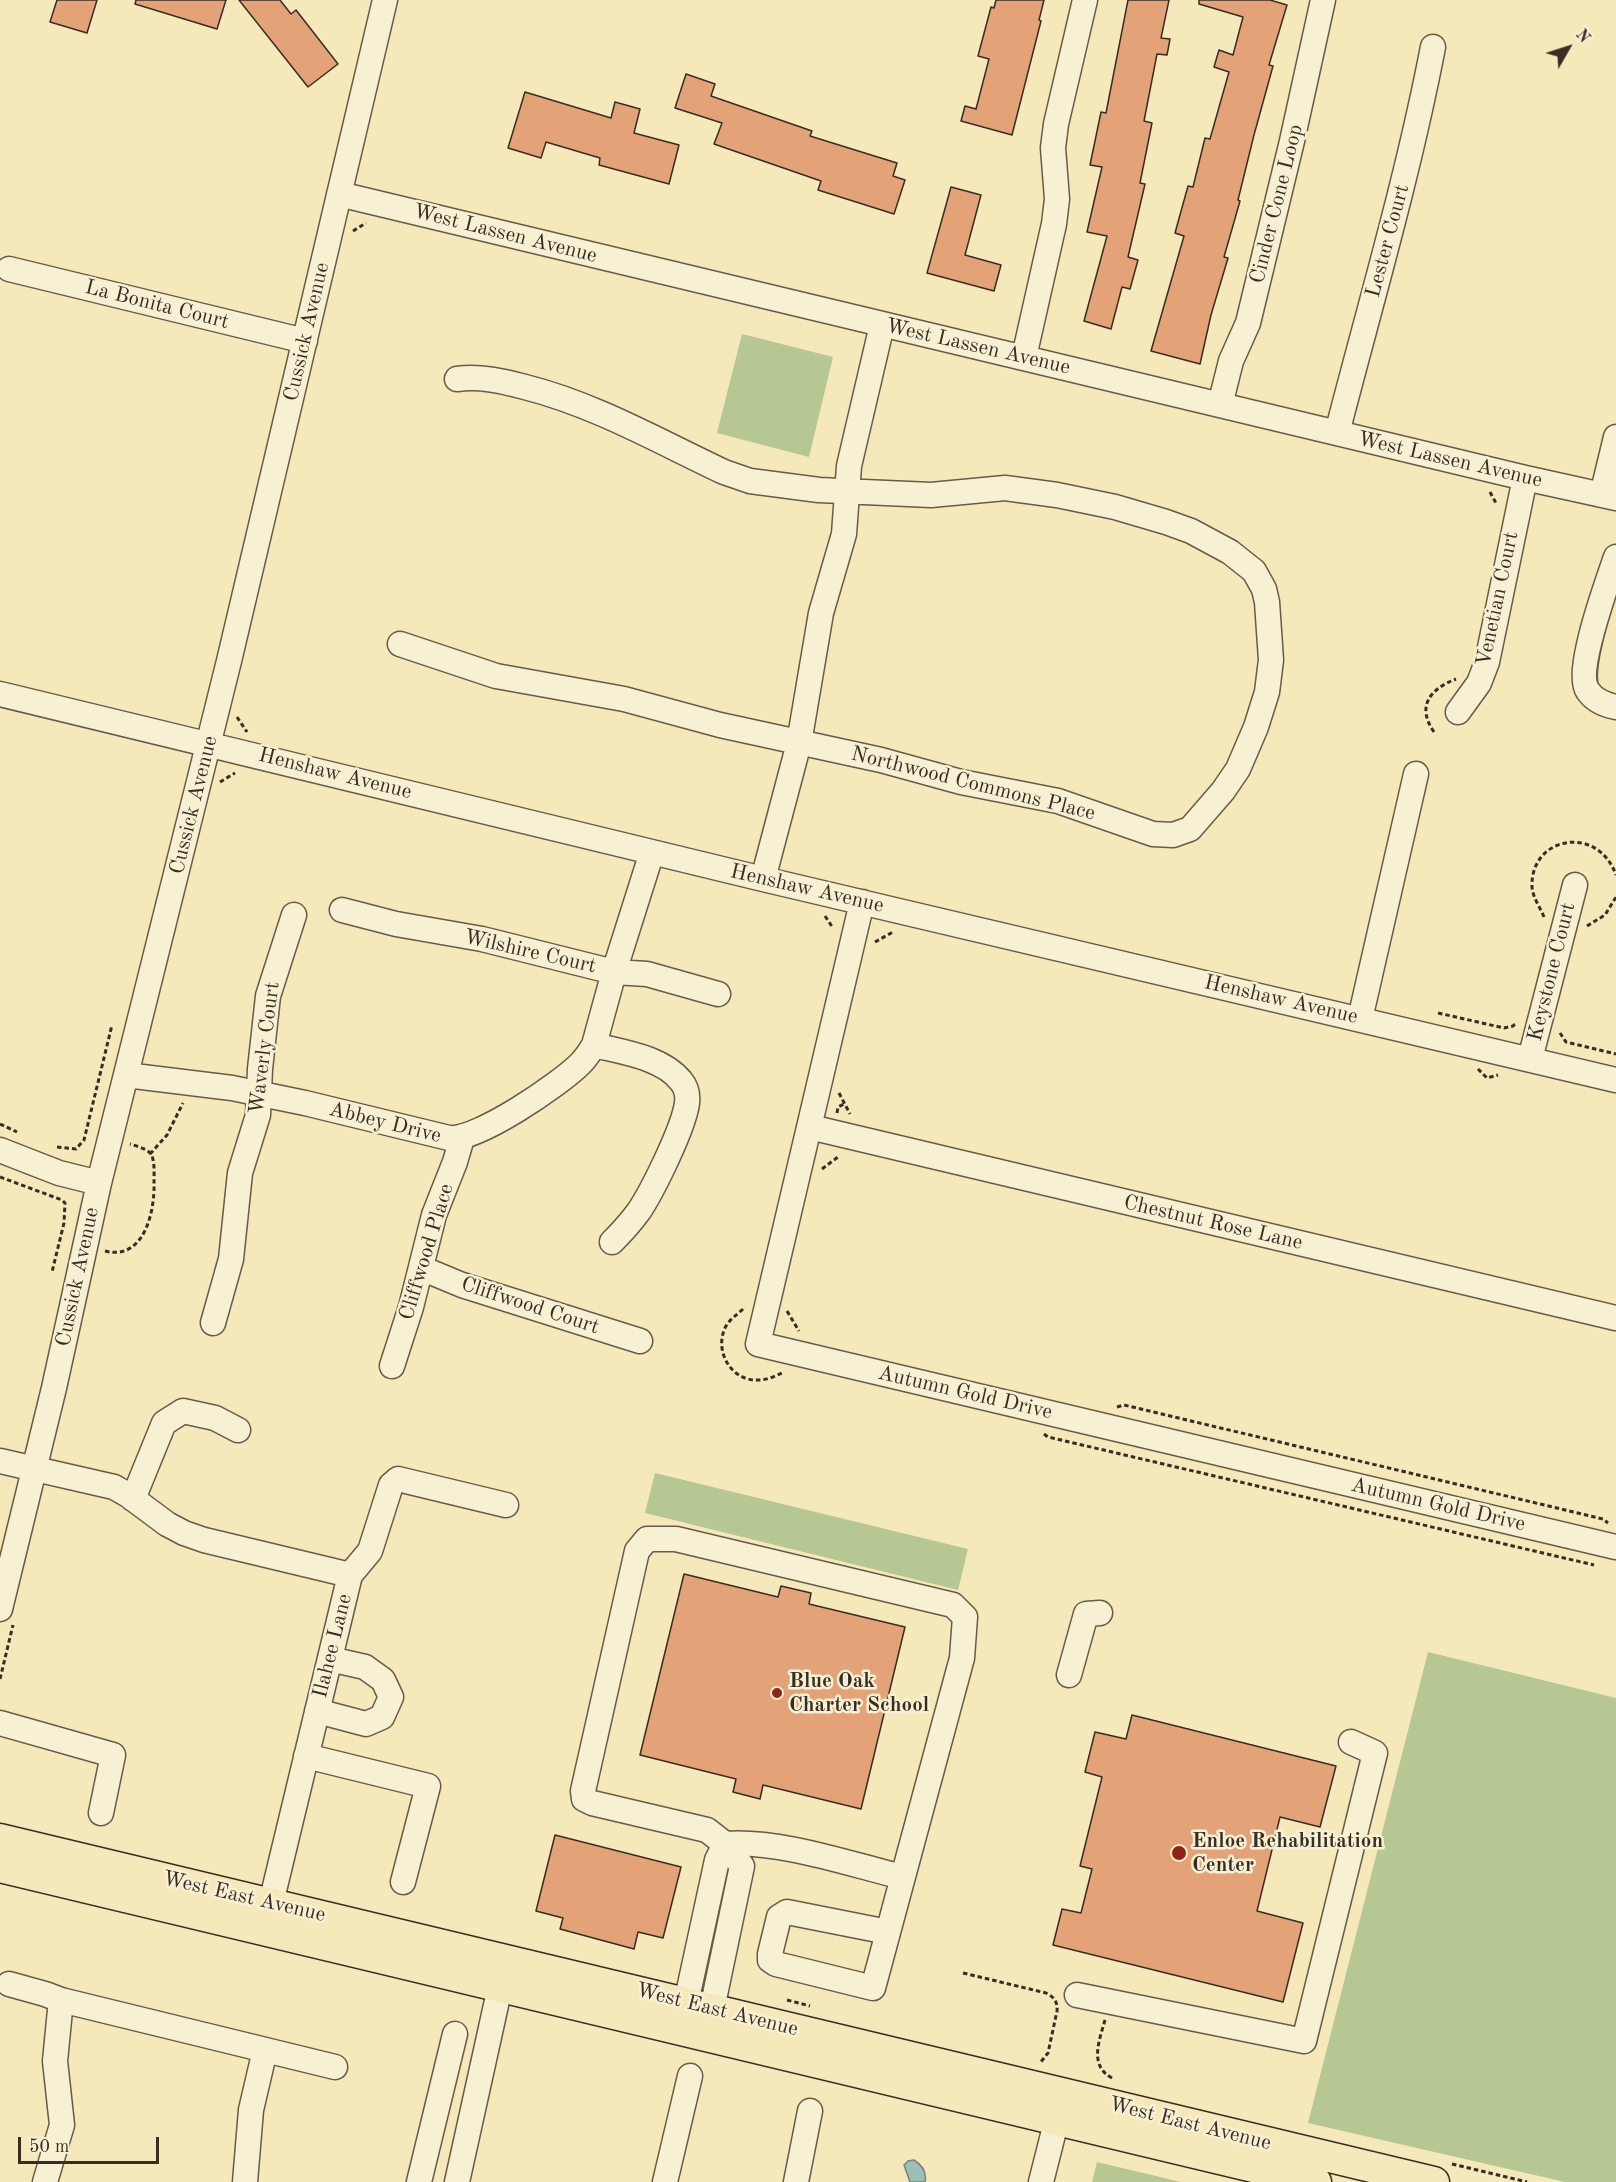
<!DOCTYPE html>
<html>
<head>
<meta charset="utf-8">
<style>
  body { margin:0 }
  #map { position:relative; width:1616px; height:2182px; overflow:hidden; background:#f5e8bb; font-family:"Old Standard TT",serif }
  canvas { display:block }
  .north { position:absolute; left:1538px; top:18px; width:60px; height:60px; -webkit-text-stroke:4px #f8f0d3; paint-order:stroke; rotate:51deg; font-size:16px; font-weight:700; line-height:24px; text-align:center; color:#382c24 }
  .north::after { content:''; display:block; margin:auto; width:21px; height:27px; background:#382c24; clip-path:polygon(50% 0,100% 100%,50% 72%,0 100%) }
  .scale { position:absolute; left:18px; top:2137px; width:141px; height:27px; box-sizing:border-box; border:3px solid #382c24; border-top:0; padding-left:8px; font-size:18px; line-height:21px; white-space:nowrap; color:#382c24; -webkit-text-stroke:4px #f8f0d3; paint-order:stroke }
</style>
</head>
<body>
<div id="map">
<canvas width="1616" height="2182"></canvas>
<div class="north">N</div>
<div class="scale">50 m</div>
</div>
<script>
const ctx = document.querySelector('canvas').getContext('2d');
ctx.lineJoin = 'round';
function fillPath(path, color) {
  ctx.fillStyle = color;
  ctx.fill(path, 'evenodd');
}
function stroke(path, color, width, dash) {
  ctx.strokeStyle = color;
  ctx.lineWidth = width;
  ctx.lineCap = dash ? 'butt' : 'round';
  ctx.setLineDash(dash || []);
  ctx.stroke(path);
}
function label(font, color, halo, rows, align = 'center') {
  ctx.font = font + ' "Old Standard TT",serif';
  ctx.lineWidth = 5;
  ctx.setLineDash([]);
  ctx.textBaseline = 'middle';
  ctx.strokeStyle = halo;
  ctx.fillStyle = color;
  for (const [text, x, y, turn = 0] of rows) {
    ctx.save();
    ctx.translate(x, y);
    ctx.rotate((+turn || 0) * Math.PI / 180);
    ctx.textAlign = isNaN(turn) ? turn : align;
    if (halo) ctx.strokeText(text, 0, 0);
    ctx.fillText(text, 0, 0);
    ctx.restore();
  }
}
const green = new Path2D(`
  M742 334 833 357 809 457 717 433Z
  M655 1473 968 1549 958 1590 645 1513Z
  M1428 1652 1616 1698V2182H1565L1308 2123Z
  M1097 2162 1181 2182H1092Z`);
const water = new Path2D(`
  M914 2160C922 2165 927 2172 925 2182H910L904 2165 908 2161Z`);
const building = new Path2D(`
  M57 0H97L87 33 50 22Z
  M136 0H226L217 29 135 4Z
  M239 0H280L291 14 296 10 338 64 308 87Z
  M996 0H1044L1039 20 1041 21 1012 135 961 121 965 106 976 109 989 59 978 56 991 7 994 8Z
  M1128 0H1169L1161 38 1170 39 1167 55 1157 54 1144 121 1152 123 1140 183 1145 184 1128 257 1138 260 1130 289 1122 287 1111 329 1084 321 1107 236 1087 232 1102 167 1090 165 1101 112 1106 113Z
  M1199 0H1270L1287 5 1269 65 1273 66 1254 135 1238 200 1240 201 1224 257 1228 258 1211 315 1200 364 1151 351 1184 236 1175 233 1188 186 1193 187 1205 138 1210 139 1229 72 1214 67 1219 50 1233 55 1243 17 1199 4Z
  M686 74 715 84 711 96 812 131 810 136 897 163 893 176 905 180 894 214 818 190 821 181 714 144 722 123 675 108Z
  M525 92 611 118 615 102 640 109 634 133 679 145 669 184 599 165 600 158 546 142 541 158 508 148Z
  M951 187 981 195 965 255 1001 265 994 291 927 273Z
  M684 1574 778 1597 781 1586 811 1593 809 1604 905 1627 861 1809 763 1785 760 1799 733 1792 736 1779 640 1755Z
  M1132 1715 1336 1766 1320 1827 1280 1817 1257 1911 1303 1923 1283 2002 1053 1945 1062 1909 1081 1913 1092 1869 1080 1866 1102 1777 1085 1772 1095 1732 1126 1739Z
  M555 1835 681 1867 663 1938 638 1932 634 1949 560 1929 563 1918 536 1911Z`);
const path = new Path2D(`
  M353 231 366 223
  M1490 492 1497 505
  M237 717 247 732
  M1434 732C1416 706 1430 689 1456 679
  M220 782 235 773
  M825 916 833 928
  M1544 917C1540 907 1533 898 1532 887 1530 836 1598 824 1616 875
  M1587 926 1605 915 1616 897
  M875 942 893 932
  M1438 1013 1504 1028 1513 1026 1517 1022
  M1560 1033 1566 1042 1616 1054
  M1478 1069 1487 1078 1498 1075
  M839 1093 850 1114
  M837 1113 838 1107 844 1104
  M0 1124 17 1132
  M57 1147 76 1149 84 1140 112 1025
  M150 1154 167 1135 183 1103
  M822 1169 838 1157
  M0 1177 62 1200 65 1203 64 1223 52 1272
  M105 1251C144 1261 155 1212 154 1182 154 1174 155 1161 151 1154 146 1148 136 1146 130 1144
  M743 1309C737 1315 730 1319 726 1326 713 1350 731 1382 759 1380 767 1380 775 1376 782 1373
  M787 1311 799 1331
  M1117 1407 1124 1405 1603 1519 1608 1523
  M1044 1434 1048 1437 1594 1565
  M0 1679 13 1625
  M963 1973 1046 1993C1054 1997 1058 2002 1057 2011L1048 2053 1040 2063
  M787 2000 810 2006
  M1105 2020C1099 2041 1089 2066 1112 2078
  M1452 2164 1527 2182`);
const minor = new Path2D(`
  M339 194 1525 478 1616 498
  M9 269 305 341
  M1024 357 1054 224 1057 199 1053 148 1056 124 1085 0
  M1220 405 1231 361 1248 323 1292 141 1323 0
  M1337 433C1370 305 1408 177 1433 47
  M1602 495 1616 437
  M1616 557C1608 581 1574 672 1588 691 1594 700 1606 705 1616 707
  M400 644 496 676 624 699 720 725 881 760 961 782 1058 801 1153 834 1173 835 1190 829 1223 791 1238 769 1256 727 1267 692 1271 660 1267 602 1264 589 1254 571 1230 552 1191 531 1166 522 1115 507 1057 495 1005 488 931 495 819 490 750 481 724 472C658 441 596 405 525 387 502 381 481 376 457 379
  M0 694 763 879 1616 1080
  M1458 712 1479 683 1487 662 1525 478
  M763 879 799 743 821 613 844 534 849 466 882 325
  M862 902 758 1344 1616 1547
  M342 910 396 924 482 939 614 972 647 974 718 994
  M1360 1019 1416 774
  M594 1045C622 1052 662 1057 681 1081 686 1087 688 1095 687 1103 684 1127 653 1190 639 1211 631 1222 622 1232 612 1242
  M1530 1059 1575 885
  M126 1075 232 1088 305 1103 449 1138C477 1141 560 1084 580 1064 586 1058 590 1052 594 1045L614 972 652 852
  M810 1127 1616 1318
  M0 1150 59 1173 99 1183
  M421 1268 462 1285 640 1341
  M213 1323 231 1259 240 1173 258 1115 260 1069 268 996 294 915
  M392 1366 411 1307 434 1215 455 1162 462 1138
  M0 1461 114 1487 128 1495 167 1524 184 1533 204 1540 350 1575 271 1903
  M133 1499 164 1423 183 1411 215 1418 238 1430
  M350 1575 370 1551 391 1485 398 1479 506 1505
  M0 1609 54 1388 99 1183 229 661 385 0
  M1069 1675 1086 1614 1100 1613
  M317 1711 366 1724 382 1717 391 1697 383 1680 365 1667 330 1659
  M0 1723 113 1755 101 1813
  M306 1756 428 1786 403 1882
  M725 1844C782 1840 848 1864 903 1877
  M9 1984 45 1994 61 2000
  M1077 1995 1304 2041 1375 1753 1351 1742
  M690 2019 686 2003 717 1860 725 1844
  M701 2024 712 2009 742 1866 725 1844 707 1830 592 1803 584 1799 583 1791 637 1551 647 1539H676L953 1605 965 1617 962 1658 873 1988 776 1964 770 1960V1954L779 1917 787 1912 888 1932
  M45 2182 62 2125 55 2061 61 2000 335 2067
  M245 2182 251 2110 265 2050
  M419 2182 455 2034
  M457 2182 500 1987
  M665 2182 690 2076
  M796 2182 810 2111
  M1041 2182 1061 2103`);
const major = new Path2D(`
  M0 1839 1434 2182
  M0 1867 1316 2182`);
const markers = [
  [777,1693,6,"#8f2418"],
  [1179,1853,8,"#8f2418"]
];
const streetNames = [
  ["Cinder Cone Loop",1277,204,-76],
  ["West Lassen Avenue",505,234,14],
  ["Lester Court",1388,241,-75],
  ["La Bonita Court",157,305,14],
  ["Cussick Avenue",307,332,-77],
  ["West Lassen Avenue",978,347,13],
  ["West Lassen Avenue",1450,460,13],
  ["Venetian Court",1498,599,-78],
  ["Henshaw Avenue",335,774,14],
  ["Northwood Commons Place",973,784,14],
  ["Cussick Avenue",194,805,-76],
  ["Henshaw Avenue",807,889,13],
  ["Wilshire Court",530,952,13],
  ["Keystone Court",1552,972,-76],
  ["Henshaw Avenue",1281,1000,13],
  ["Waverly Court",265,1048,-83],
  ["Abbey Drive",385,1123,14],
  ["Chestnut Rose Lane",1213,1223,13],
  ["Cliffwood Place",427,1252,-73],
  ["Cussick Avenue",78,1277,-78],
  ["Cliffwood Court",530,1306,18],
  ["Autumn Gold Drive",965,1393,13],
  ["Autumn Gold Drive",1438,1505,13],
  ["Ilahee Lane",333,1646,-76],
  ["West East Avenue",244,1897,13],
  ["West East Avenue",717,2010,14],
  ["West East Avenue",1190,2124,14]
];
const poiNames = [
  ["Blue Oak",789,1681],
  ["Charter School",789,1705],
  ["Enloe Rehabilitation",1192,1841],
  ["Center",1192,1865]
];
fillPath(green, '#b6c794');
fillPath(water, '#9dbfb6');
stroke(water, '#75847c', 1.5);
fillPath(building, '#e4a278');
stroke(building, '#382c24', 1.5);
stroke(minor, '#675b4a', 27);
stroke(major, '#382c24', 33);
stroke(path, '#382c24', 3, [4.5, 3]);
stroke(minor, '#f8f0d3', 24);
stroke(major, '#f5e8bb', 30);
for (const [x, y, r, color] of markers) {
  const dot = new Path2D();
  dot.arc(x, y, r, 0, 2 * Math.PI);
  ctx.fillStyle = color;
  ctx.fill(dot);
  stroke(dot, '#f8f0d3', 2);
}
label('21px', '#382c24', '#f8f0d3', streetNames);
label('bold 21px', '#382c24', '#f8f0d3', poiNames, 'left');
</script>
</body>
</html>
